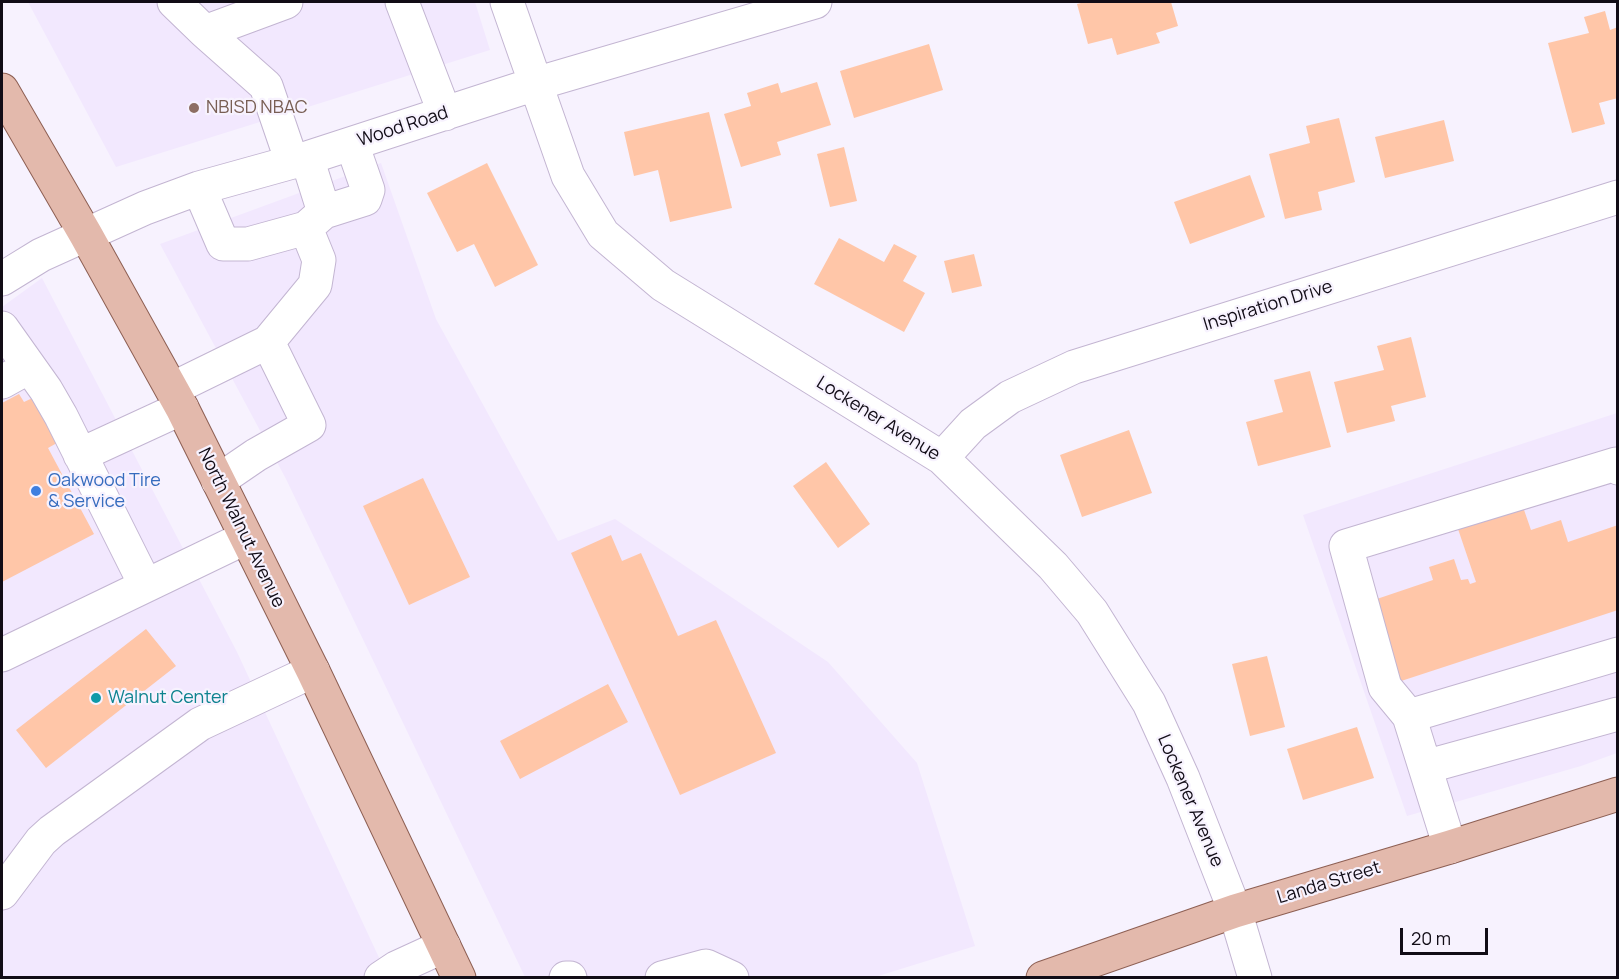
<!DOCTYPE html>
<html>
<head>
<meta charset="utf-8">
<style>
  body { margin:0 }
  #map { position:relative; width:1619px; height:979px; overflow:hidden; background:#f7f2fe; font-family:Manrope,sans-serif }
  canvas { display:block }
  .frame { position:absolute; inset:0; border:3px solid #110c16; pointer-events:none }
  .scale { position:absolute; left:1400px; top:928px; width:88px; height:27px; box-sizing:border-box; border:3px solid #110c16; border-top:0; padding-left:8px; font-size:18px; line-height:21px; white-space:nowrap; color:#110c16; -webkit-text-stroke:4px #f7f2fe; paint-order:stroke }
</style>
</head>
<body>
<div id="map">
<canvas width="1619" height="979"></canvas>
<div class="frame"></div>
<div class="scale">20 m</div>
</div>
<script>
const ctx = document.querySelector('canvas').getContext('2d');
ctx.lineJoin = 'round';
function fillPath(path, color) {
  ctx.fillStyle = color;
  ctx.fill(path, 'evenodd');
}
function stroke(path, color, width, dash) {
  ctx.strokeStyle = color;
  ctx.lineWidth = width;
  ctx.lineCap = dash ? 'butt' : 'round';
  ctx.setLineDash(dash || []);
  ctx.stroke(path);
}
function label(font, color, halo, rows, align = 'center') {
  ctx.font = font + ' Manrope,sans-serif';
  ctx.lineWidth = 4.5;
  ctx.setLineDash([]);
  ctx.textBaseline = 'middle';
  ctx.strokeStyle = halo;
  ctx.fillStyle = color;
  for (const [text, x, y, turn = 0] of rows) {
    ctx.save();
    ctx.translate(x, y);
    ctx.rotate((+turn || 0) * Math.PI / 180);
    ctx.textAlign = isNaN(turn) ? turn : align;
    if (halo) ctx.strokeText(text, 0, 0);
    ctx.fillText(text, 0, 0);
    ctx.restore();
  }
}
const built = new Path2D(`
  M28 2H475L490 50 116 167Z
  M381 163 436 319 558 541 615 519 828 662 917 763 975 946 875 977H525L286 479 160 244Z
  M42 278 237 652 388 977H2V307Z
  M1617 413V753L1581 766 1407 816 1303 515Z`);
const building = new Path2D(`
  M1085 2H1171L1178 26 1156 33 1160 43 1117 55 1112 38 1088 44 1077 4Z
  M1605 11 1610 30 1618 27V98L1599 103 1605 124 1572 133 1548 43 1589 33 1584 17Z
  M929 44 943 90 854 118 840 71Z
  M817 82 831 125 777 142 781 155 741 167 724 114 751 106 747 93 778 83 781 93Z
  M709 112 732 208 670 222 658 170 634 176 624 132Z
  M1339 118 1355 182 1318 192 1322 210 1285 219 1269 154 1310 143 1306 126Z
  M1444 120 1454 161 1385 178 1375 137Z
  M844 147 857 201 830 207 817 154Z
  M487 163 538 265 495 287 474 244 457 252 427 193Z
  M1250 175 1265 217 1190 244 1174 202Z
  M839 238 884 262 894 244 917 256 903 281 925 293 904 332 814 284Z
  M974 254 982 286 952 293 944 261Z
  M1411 337 1426 397 1391 406 1395 421 1347 433 1334 382 1384 370 1377 346Z
  M1310 371 1331 447 1258 466 1246 422 1283 412 1274 380Z
  M19 394 24 402 41 394 64 439 48 448 94 534 2 582V403Z
  M1129 430 1152 493 1082 517 1060 455Z
  M826 462 870 524 838 548 793 486Z
  M423 478 470 577 409 605 363 506Z
  M1523 507 1531 530 1561 520 1568 542 1618 525V610L1392 684 1365 603 1433 580 1429 567 1454 559 1461 580 1468 579 1470 584 1476 582 1458 529Z
  M611 535 622 561 641 553 678 636 716 620 776 753 680 795 571 553Z
  M146 629 176 666 46 768 16 730Z
  M1267 656 1285 727 1250 736 1232 664Z
  M608 684 628 722 520 779 500 741Z
  M1357 727 1374 778 1303 800 1287 749Z`);
const minor = new Path2D(`
  M174 2 205 32
  M286 2 205 32 266 86 292 162
  M402 2 445 114
  M507 2 568 176 603 234 663 285 942 458 1053 566 1092 612 1149 703 1183 778 1235 911 1255 978
  M199 188 223 244H248L306 228 324 212 307 158
  M324 212 365 199 368 190 352 144
  M2 279 41 255 145 208 199 188 307 158 535 84 815 2
  M2 328 46 390 61 416 145 584
  M2 382 29 367
  M172 389 268 342 315 285 319 260 306 228
  M80 455 182 408
  M942 458 973 424 1010 397 1074 367 1618 197
  M218 481 256 455 309 425 268 342
  M2 655 245 538
  M1409 716 1618 654
  M1425 767 1618 714
  M1450 847 1409 716 1385 687 1346 546 1616 464 1618 468
  M2 893 41 841 52 831 200 724 313 671
  M381 978 396 968 444 946
  M566 978H570
  M662 978 706 966 732 978`);
const major = new Path2D(`
  M2 90 86 235 182 408 313 671 459 978
  M1043 978 1235 911 1450 847 1618 794`);
const markers = [
  [194,108,6,"#8d6e63"],
  [36,491,6,"#3f7fe0"],
  [96,698,6,"#0f9aa8"]
];
const educationNames = [
  ["NBISD NBAC",206,108]
];
const streetNames = [
  ["Wood Road",403,127,-18],
  ["Inspiration Drive",1268,306,-17],
  ["Lockener Avenue",878,419,32],
  ["North Walnut Avenue",241,528,64],
  ["Lockener Avenue",1190,801,67],
  ["Landa Street",1329,883,-17]
];
const shopNames = [
  ["Oakwood Tire",48,481],
  ["& Service",48,502]
];
const cultureNames = [
  ["Walnut Center",108,698]
];
fillPath(built, '#f2e8fe');
fillPath(building, '#ffc6a8');
stroke(minor, '#c3b5d2', 35);
stroke(major, '#8d5f53', 35);
stroke(minor, '#fff', 33);
stroke(major, '#e3b9ac', 33);
for (const [x, y, r, color] of markers) {
  const dot = new Path2D();
  dot.arc(x, y, r, 0, 2 * Math.PI);
  ctx.fillStyle = color;
  ctx.fill(dot);
  stroke(dot, '#f7f2fe', 2);
}
label('18px', '#785e54', '#f7f2fe', educationNames, 'left');
label('18px', '#110c16', '#f7f2fe', streetNames);
label('18px', '#366cbe', '#f7f2fe', shopNames, 'left');
label('18px', '#0d838f', '#f7f2fe', cultureNames, 'left');
</script>
</body>
</html>
